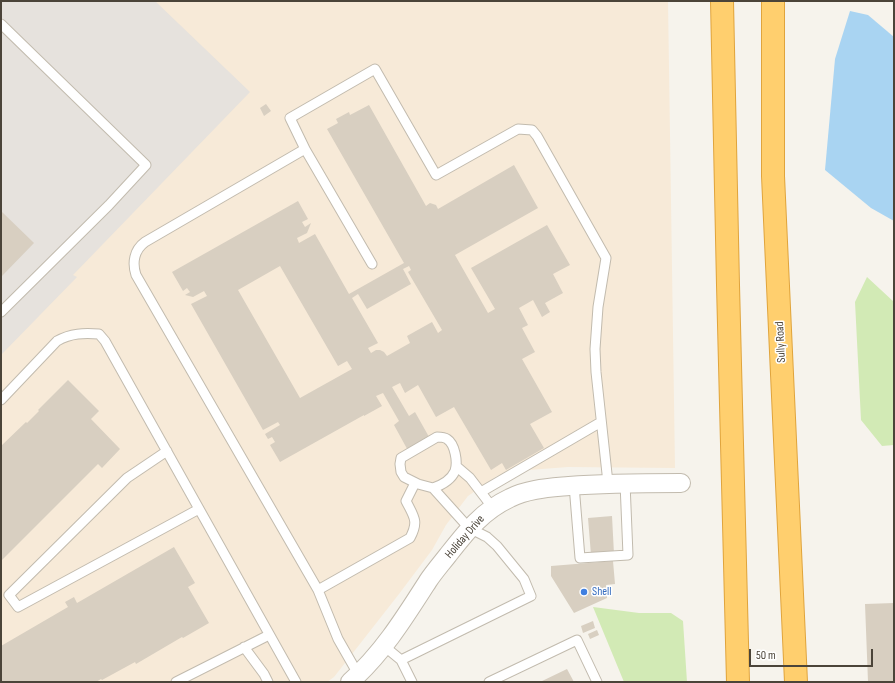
<!DOCTYPE html>
<html>
<head>
<meta charset="utf-8">
<style>
  body { margin:0 }
  #map { position:relative; width:895px; height:683px; overflow:hidden; background:#f6f3ec; font-family:"Sofia Sans Condensed",sans-serif }
  canvas { display:block }
  .frame { position:absolute; inset:0; border:2px solid #4b4439; pointer-events:none }
  .scale { position:absolute; left:749px; top:649px; width:124px; height:18px; box-sizing:border-box; border:2px solid #4b4439; border-top:0; padding-left:5px; font-size:12px; line-height:14px; white-space:nowrap; color:#4b4439; -webkit-text-stroke:3px #fff; paint-order:stroke }
</style>
</head>
<body>
<div id="map">
<canvas width="895" height="683"></canvas>
<div class="frame"></div>
<div class="scale">50 m</div>
</div>
<script>
const ctx = document.querySelector('canvas').getContext('2d');
ctx.lineJoin = 'round';
function fillPath(path, color) {
  ctx.fillStyle = color;
  ctx.fill(path, 'evenodd');
}
function stroke(path, color, width, dash) {
  ctx.strokeStyle = color;
  ctx.lineWidth = width;
  ctx.lineCap = dash ? 'butt' : 'round';
  ctx.setLineDash(dash || []);
  ctx.stroke(path);
}
function label(font, color, halo, rows, align = 'center') {
  ctx.font = font + ' "Sofia Sans Condensed",sans-serif';
  ctx.lineWidth = 3;
  ctx.setLineDash([]);
  ctx.textBaseline = 'middle';
  ctx.strokeStyle = halo;
  ctx.fillStyle = color;
  for (const [text, x, y, turn = 0] of rows) {
    ctx.save();
    ctx.translate(x, y);
    ctx.rotate((+turn || 0) * Math.PI / 180);
    ctx.textAlign = isNaN(turn) ? turn : align;
    if (halo) ctx.strokeText(text, 0, 0);
    ctx.fillText(text, 0, 0);
    ctx.restore();
  }
}
const commercial = new Path2D(`
  M1 1H668L675 468 568 467 529 470 497 476 468 496 446 525 432 550 399 594 334 677 327 682H1Z`);
const industrial = new Path2D(`
  M1 1H155L250 92 73 275 77 277 1 355Z`);
const green = new Path2D(`
  M867 277 894 302V445L882 446 861 420 855 302Z
  M593 607 639 613H671L683 621 687 682H624Z`);
const water = new Path2D(`
  M850 11 868 15 894 37V221L871 208 825 170 835 59Z`);
const building = new Path2D(`
  M266 104 271 111 264 116 260 108Z
  M369 105 426 206 430 203 436 205 438 209 514 165 538 208 455 255 488 313 495 309 471 268 547 225 570 265 553 274 563 293 545 303 550 312 542 317 533 300 519 308 528 325 522 328 535 352 522 359 552 412 530 424 544 448 506 470 502 463 491 470 454 407 436 417 418 385 405 393 400 383 392 387 409 416 415 412 433 444 411 456 394 425 399 421 383 393 376 396 382 406 364 416V415L280 462 270 445 275 442 272 437 268 439 265 434 280 425 278 422 263 430 191 304 207 296 204 291 193 297 185 295 190 292 187 288 183 291 172 272 298 201 308 219 302 222 305 227 311 223 307 233 297 238 299 243 315 234 349 294 404 263 327 129 338 123 336 119 349 112 350 115ZM280 266 338 366 347 361 352 369 300 398 238 290ZM409 266 411 270 408 272 442 330 438 333 432 322 407 336 410 343 387 356 384 352 380 350H376L371 353 368 348 378 343 352 298 358 294 367 309 411 284 403 269Z
  M1 211 34 243 1 277Z
  M68 380 99 411 91 419 120 449 102 468 98 464 1 561V446L26 422 27 423 39 411 38 410Z
  M612 516 614 554 591 555 588 518Z
  M174 547 195 583 188 587 209 623 183 638 182 637 136 664 135 662 102 680 101 679 96 682H1V646L68 607 65 602 74 597 77 603Z
  M613 561 615 584 606 585 607 598 574 613 551 576V566Z
  M894 603V682H868L865 604Z
  M593 621 595 628 583 633 581 626Z
  M597 630 599 635 590 639 588 634Z
  M567 669 574 682H540Z`);
const service = new Path2D(`
  M1 24 146 165 109 205 1 312
  M305 149 290 118 375 69 436 175 518 129 532 130 537 136 606 258 598 307 595 349 596 372 608 483
  M372 264 305 149 145 242C134 250 132 263 136 275L318 590 410 538C419 521 414 517 406 501L415 483
  M1 400 57 341C71 333 84 333 99 334L105 341 296 682
  M167 451 127 478 9 595 18 607 199 509
  M456 466 470 478 493 508
  M574 485 580 558 628 555 625 483
  M481 492 601 422
  M318 590 338 639 358 674
  M384 646 401 660 412 682
  M244 647 264 674 268 682
  M401 660 531 596 524 579 497 546 487 537 469 528 433 488 418 484 404 477 401 472 400 464 401 458 437 437C440 437 444 437 447 439 455 444 458 462 455 471 451 480 442 485 433 488
  M176 682 269 635
  M489 682 577 640 597 682`);
const minor = new Path2D(`
  M350 682C382 654 405 617 428 581 434 572 441 564 448 555 466 532 482 511 510 498 528 489 548 488 569 486 606 483 643 483 681 483`);
const motorway = new Path2D(`
  M722 1 728 285 738 682
  M773 1V176L796 682`);
const markers = [
  [584,592,4,"#3f7fe0"]
];
const streetNames = [
  ["Sully Road",781,342,-93],
  ["Holiday Drive",465,537,-49]
];
const shopNames = [
  ["Shell",592,592]
];
fillPath(commercial, '#f7ead8');
fillPath(industrial, '#e6e2dd');
fillPath(green, '#d2eab5');
fillPath(water, '#a9d4f2');
fillPath(building, '#d8cfc1');
stroke(service, '#c2bbae', 11);
stroke(minor, '#c2bbae', 20);
stroke(motorway, '#e0a43c', 24);
stroke(service, '#fff', 9);
stroke(minor, '#fff', 18);
stroke(motorway, '#ffcf6e', 22);
for (const [x, y, r, color] of markers) {
  const dot = new Path2D();
  dot.arc(x, y, r, 0, 2 * Math.PI);
  ctx.fillStyle = color;
  ctx.fill(dot);
  stroke(dot, '#fff', 1.5);
}
label('12px', '#4b4439', '#fff', streetNames);
label('12px', '#366cbe', '#fff', shopNames, 'left');
</script>
</body>
</html>
